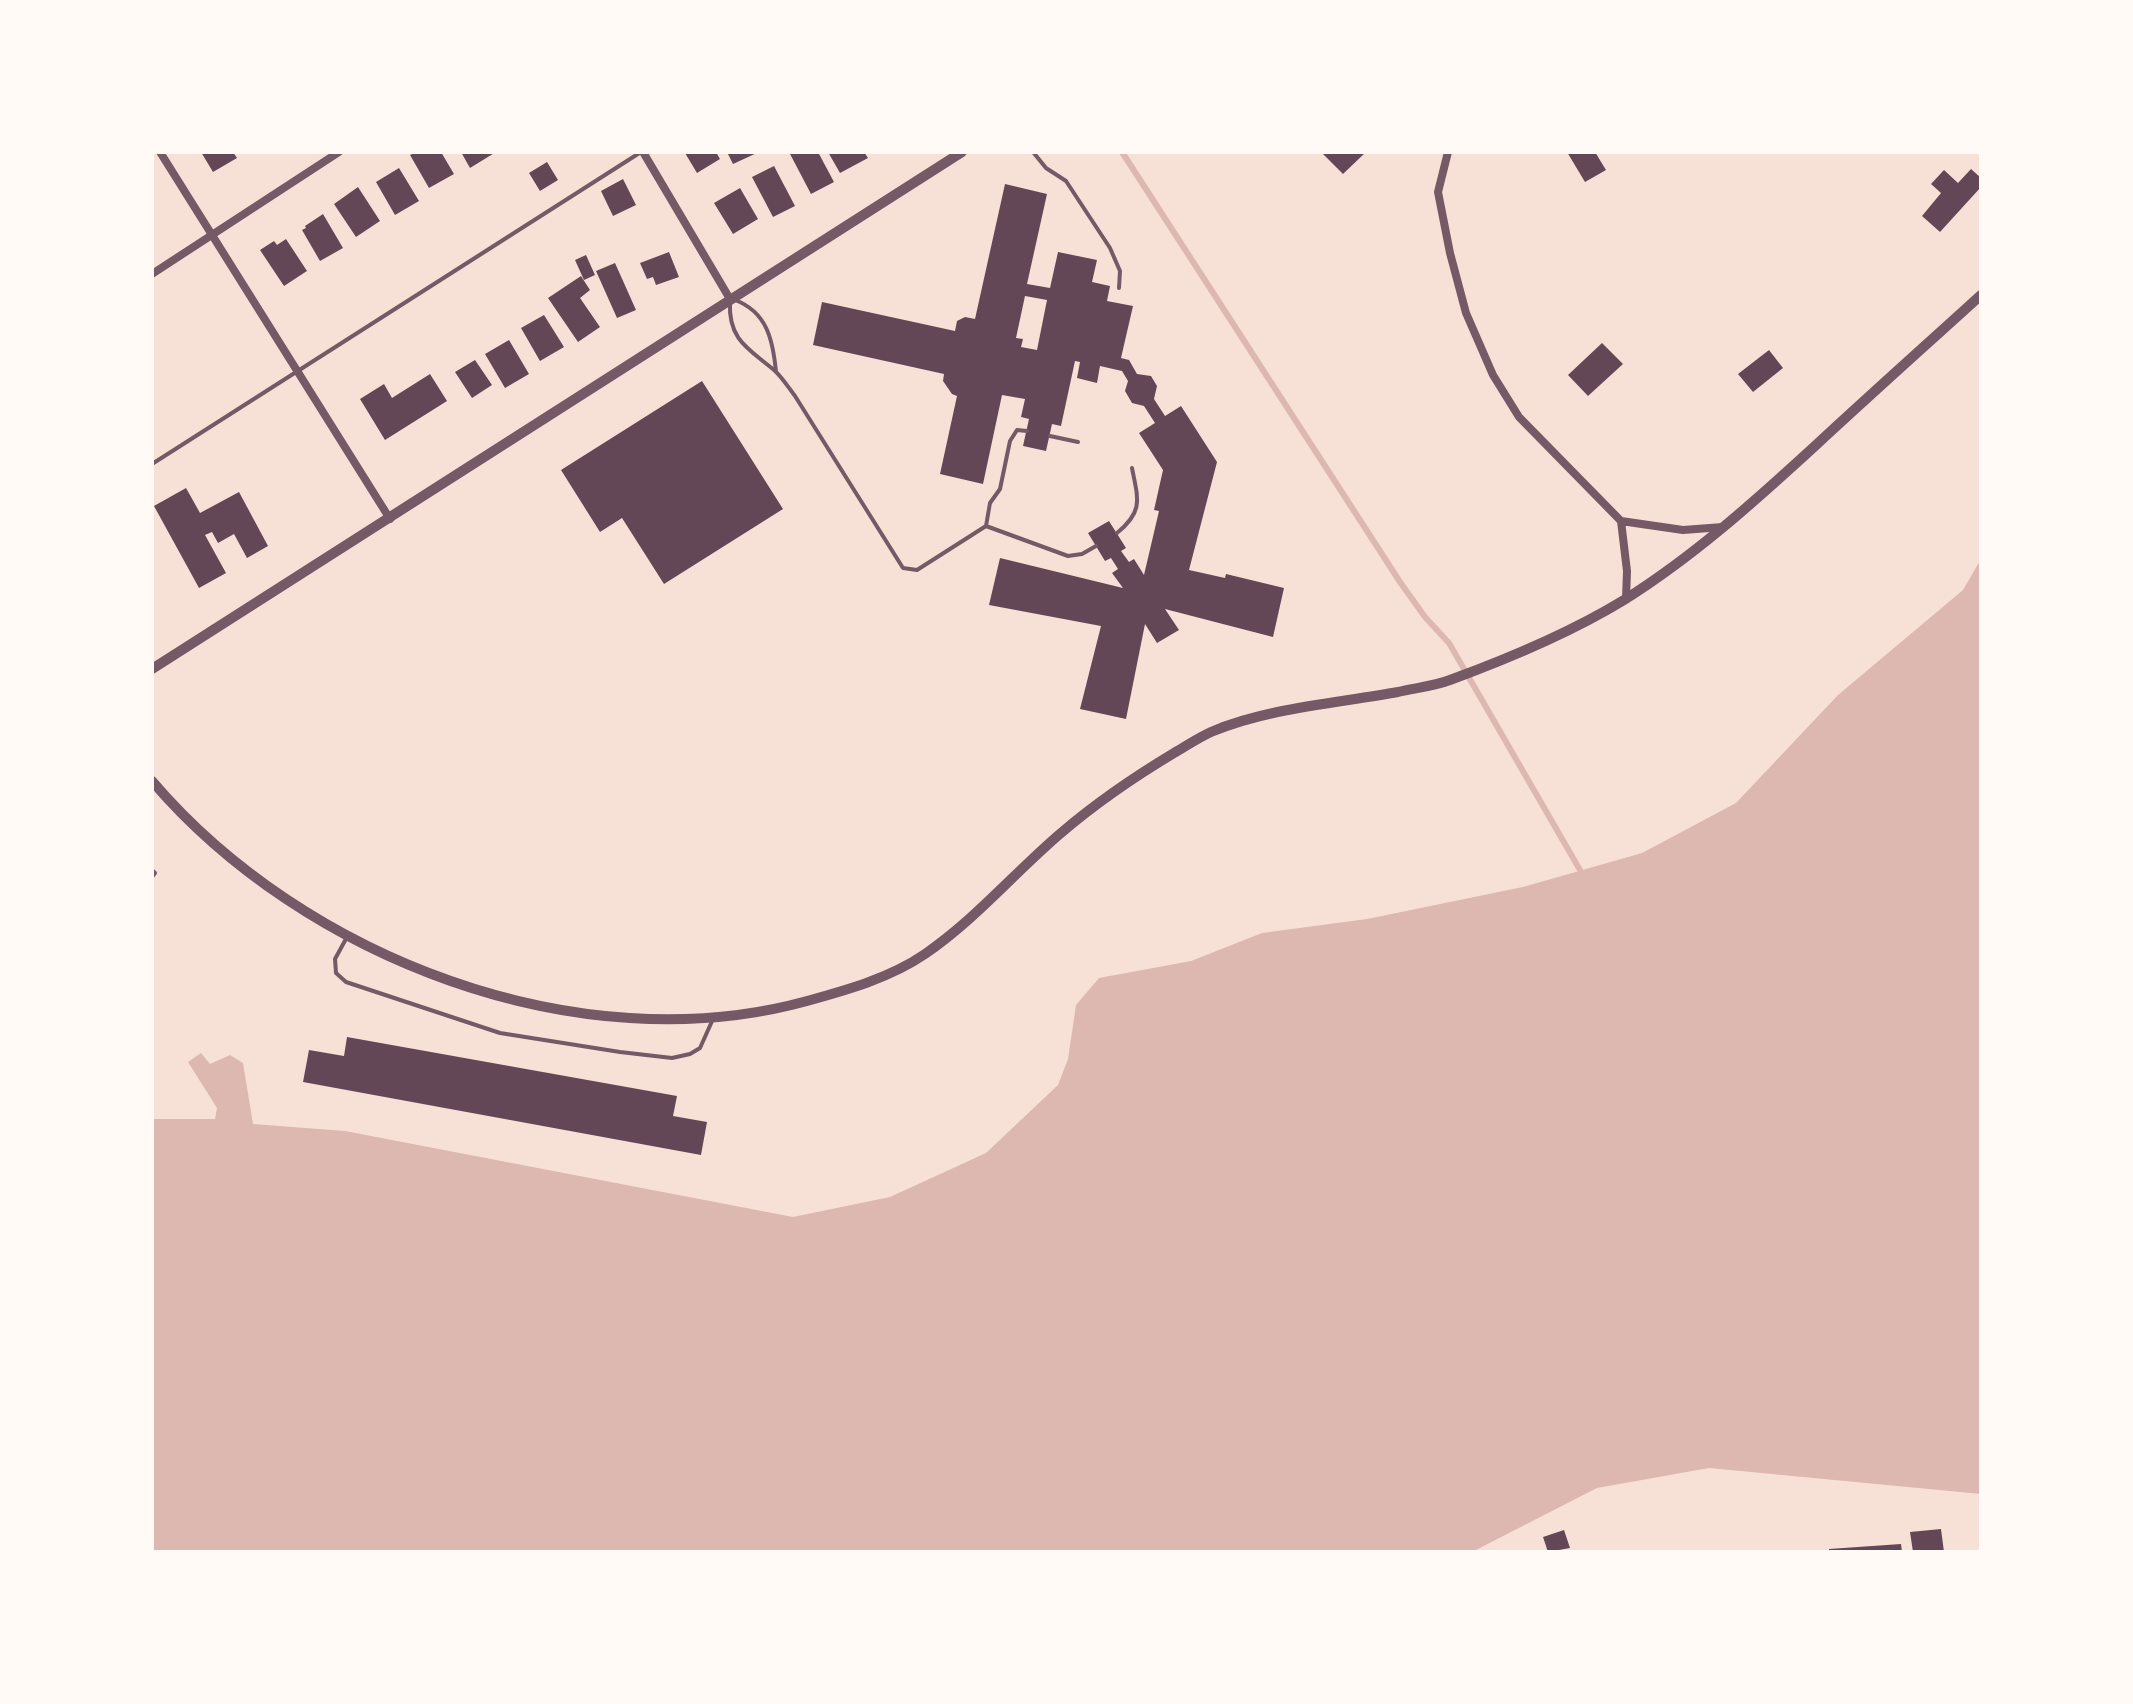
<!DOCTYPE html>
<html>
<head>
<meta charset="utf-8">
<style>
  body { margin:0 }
  #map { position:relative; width:2133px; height:1704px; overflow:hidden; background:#f7e1d7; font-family:"PT Sans",sans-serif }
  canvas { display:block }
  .frame { position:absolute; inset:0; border:154px solid #fffaf5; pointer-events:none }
</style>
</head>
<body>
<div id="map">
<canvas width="2133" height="1704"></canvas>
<div class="frame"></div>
</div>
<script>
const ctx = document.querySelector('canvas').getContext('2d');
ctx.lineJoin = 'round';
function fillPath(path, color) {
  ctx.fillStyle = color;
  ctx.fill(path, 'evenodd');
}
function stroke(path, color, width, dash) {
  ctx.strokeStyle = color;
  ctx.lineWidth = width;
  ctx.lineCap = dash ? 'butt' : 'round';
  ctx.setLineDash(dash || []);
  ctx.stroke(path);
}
const water = new Path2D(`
  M1981 559V1494L1709 1468 1597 1488 1472 1552H152V1119H215L217 1108 188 1062 201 1053 210 1064 230 1055 243 1063 253 1124 345 1131 793 1217 890 1197 986 1153 1058 1085 1068 1059 1076 1005 1099 978 1191 961 1262 933 1367 919 1523 887 1642 853 1736 803 1838 695 1963 590Z`);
const stream = new Path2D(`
  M1122 152 1400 582 1425 617 1449 643 1580 870`);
const building = new Path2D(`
  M201 152H233L237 158 213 172Z
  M416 152H441L454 174 429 188 410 155Z
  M461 152H496L470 168Z
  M687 152H716L720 159 697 173 685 153Z
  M727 152H759L733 164Z
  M789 152H818L834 182 811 194Z
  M828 152H864L868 158 840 173Z
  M1321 152H1366L1343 174Z
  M1567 152H1595L1606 170 1585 182Z
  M547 162 558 180 540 191 529 173Z
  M774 166 795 206 773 217 752 177Z
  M399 168 419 201 395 215 376 182Z
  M1971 169 1981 178V187L1940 232 1922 216 1941 193 1931 184 1944 170 1958 183Z
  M623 179 636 205 613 216 601 191Z
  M1005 184 1047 194 1027 284 1050 288 1058 252 1097 260 1092 282 1110 286 1107 301 1133 306 1121 358 1129 360 1137 374 1151 376 1157 386 1154 399 1165 416 1181 406 1217 462 1189 570 1225 578 1226 574 1284 588 1273 637 1165 609 1179 630 1157 643 1145 624 1126 719 1080 709 1101 626 989 605 1000 558 1123 588 1112 573 1118 569 1111 558 1105 561 1088 533 1109 521 1126 548 1121 551 1129 562 1134 559 1144 575 1159 511 1154 510 1163 470 1139 433 1155 423 1144 406 1132 403 1125 391 1128 381 1122 371 1100 366 1097 383 1077 378 1080 362 1075 361 1061 426 1052 424 1046 451 1023 446 1029 419 1021 417 1025 399 1002 395 983 484 940 474 957 396 952 394 943 381 944 374 813 345 822 302 955 331 957 321 965 317 975 319ZM1025 296 1047 300 1037 350 1021 347 1023 339 1016 338Z
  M358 187 380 221 356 237 334 204Z
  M740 188 758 219 733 234 714 203Z
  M323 214 343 248 320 261 302 230 306 228 305 226Z
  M286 239 307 271 284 286 260 250 274 241 277 245Z
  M669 252 679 277 656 285 653 277 647 279 640 263Z
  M586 255 595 275 584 280 575 260Z
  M615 263 636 310 617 318 596 271Z
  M581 276 590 290 580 298 600 327 578 342 548 298Z
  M544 315 564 347 540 361 521 328Z
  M509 340 529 374 505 388 485 354Z
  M1602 343 1623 364 1588 396 1568 375Z
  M1769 350 1783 368 1753 392 1738 374Z
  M475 360 492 385 472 398 455 372Z
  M430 374 447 401 385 440 360 399 384 384 392 398Z
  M702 381 783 509 664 584 622 518 600 532 561 470Z
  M186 488 200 513 239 492 268 546 247 558 234 534 218 543 212 532 205 535 226 573 199 588 154 506Z
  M347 1037 677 1096 673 1116 707 1122 701 1155 303 1082 309 1050 344 1056Z
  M1941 1529 1944 1552H1913L1910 1532Z
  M1564 1530 1570 1548 1548 1552 1543 1537Z
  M1901 1544 1902 1552H1829V1549Z`);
const service = new Path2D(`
  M1033 152 1046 168 1066 181 1110 248 1120 271 1119 288
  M735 300C767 312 773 340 776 372
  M730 302C728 340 749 349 774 370 782 377 788 387 795 396L903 568 917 570 986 526
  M1027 431 1017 430 1010 441 1000 489 990 503 986 526 1068 556 1082 554 1096 546
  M1050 436 1078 442
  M152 464 641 152
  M1117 533C1144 511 1138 499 1132 468
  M152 870 155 873 152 877
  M347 937 335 959 336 973 346 982 500 1033 620 1052 672 1058 690 1054 700 1048 713 1019`);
const minor = new Path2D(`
  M160 152 390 519
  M643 152 730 299
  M1448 152 1438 192 1450 253 1466 313 1493 375 1519 417 1621 521 1627 571 1626 599
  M152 274 339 152
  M1621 521 1683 530 1723 527`);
const tertiary = new Path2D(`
  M152 669 962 152
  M152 781C303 958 579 1064 807 1001 847 990 890 978 925 954 975 920 1015 872 1061 833 1096 803 1134 777 1174 753 1186 746 1198 738 1211 732 1267 708 1338 703 1398 692 1415 688 1434 686 1450 680 1510 658 1570 633 1624 600 1694 556 1755 501 1815 446 1870 395 1926 345 1981 295`);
fillPath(water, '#dcb8b0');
stroke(stream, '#dcb8b0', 6);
fillPath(building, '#644757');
stroke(service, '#755966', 4);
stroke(minor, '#755966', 8);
stroke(tertiary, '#755966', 10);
</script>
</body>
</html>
